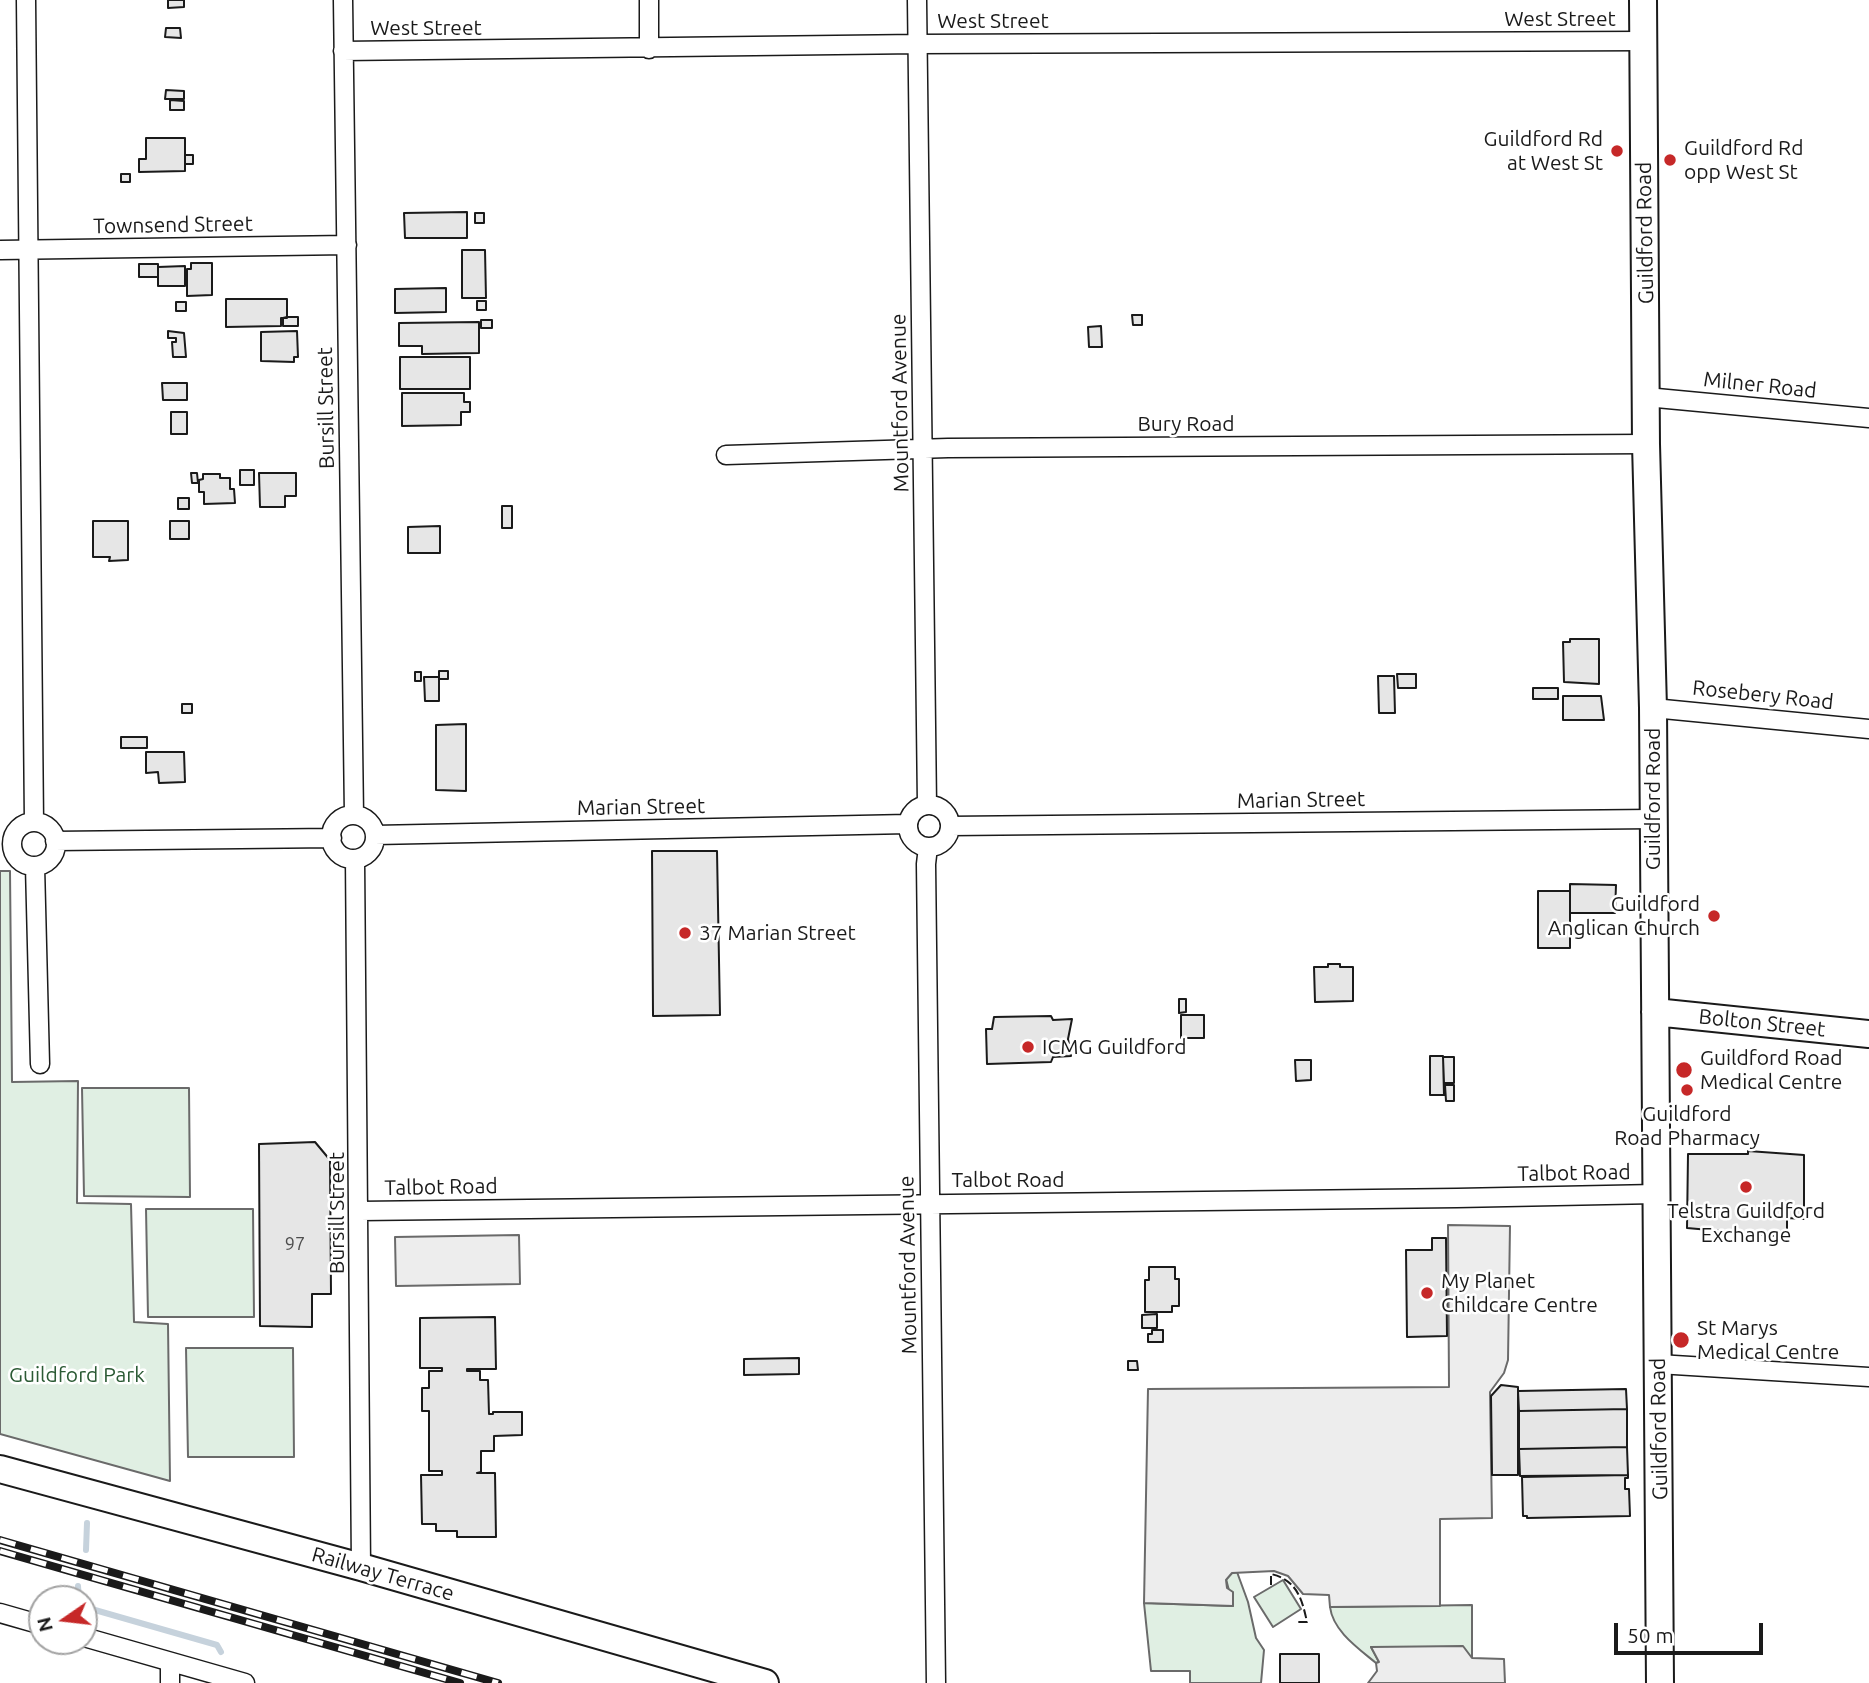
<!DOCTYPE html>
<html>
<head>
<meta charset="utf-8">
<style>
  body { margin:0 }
  #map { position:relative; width:1869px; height:1683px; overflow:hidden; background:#fff; font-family:Ubuntu,sans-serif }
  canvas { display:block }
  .north { position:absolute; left:28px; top:1585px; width:70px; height:70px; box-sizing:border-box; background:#fff; border:2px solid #a3a3a3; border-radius:50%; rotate:256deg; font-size:19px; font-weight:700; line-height:28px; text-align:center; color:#1a1a1a }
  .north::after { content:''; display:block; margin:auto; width:24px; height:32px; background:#c62828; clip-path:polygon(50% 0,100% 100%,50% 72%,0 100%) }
  .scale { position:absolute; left:1614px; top:1623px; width:149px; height:32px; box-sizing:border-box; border:4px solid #1a1a1a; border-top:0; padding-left:9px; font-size:21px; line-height:24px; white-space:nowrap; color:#1a1a1a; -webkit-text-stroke:5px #fff; paint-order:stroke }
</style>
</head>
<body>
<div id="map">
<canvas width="1869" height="1683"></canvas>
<div class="north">N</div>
<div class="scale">50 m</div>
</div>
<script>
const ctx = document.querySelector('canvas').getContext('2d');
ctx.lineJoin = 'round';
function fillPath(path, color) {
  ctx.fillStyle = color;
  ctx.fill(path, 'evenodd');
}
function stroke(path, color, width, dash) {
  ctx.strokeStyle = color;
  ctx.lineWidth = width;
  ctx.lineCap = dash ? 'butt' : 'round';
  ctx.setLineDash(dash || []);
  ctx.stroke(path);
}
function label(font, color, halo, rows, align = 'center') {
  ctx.font = font + ' Ubuntu,sans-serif';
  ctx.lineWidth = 5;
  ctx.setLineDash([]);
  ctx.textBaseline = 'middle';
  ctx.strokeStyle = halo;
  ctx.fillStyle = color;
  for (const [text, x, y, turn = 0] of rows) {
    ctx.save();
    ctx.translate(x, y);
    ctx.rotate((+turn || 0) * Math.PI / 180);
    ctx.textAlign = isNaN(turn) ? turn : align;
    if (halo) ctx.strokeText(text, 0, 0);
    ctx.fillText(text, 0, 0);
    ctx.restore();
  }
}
const green = new Path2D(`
  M0 871H10L12 1082 78 1081 77 1203 131 1204 134 1322 168 1324 170 1481 0 1434Z
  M82 1088H189L190 1197 84 1196Z
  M146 1209H253L254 1317H148Z
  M186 1348H293L294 1457H188Z
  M1237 1572 1248 1602 1256 1638 1264 1650 1261 1683H1190V1671H1151L1144 1603 1233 1606 1226 1579 1232 1573Z
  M1283 1580 1301 1609 1273 1627 1254 1597Z
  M1472 1605V1658L1371 1647 1379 1662 1376 1663C1358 1648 1333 1631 1330 1607Z`);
const parking = new Path2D(`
  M1448 1225 1510 1226 1508 1360 1504 1373 1490 1392 1492 1518 1440 1519V1606L1330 1607 1329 1595 1303 1594 1288 1576 1274 1571 1232 1573 1226 1580 1227 1588 1233 1592V1606L1144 1603 1148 1389 1449 1387Z
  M519 1235 520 1284 396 1286 395 1237Z
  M1463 1646 1472 1658 1504 1659 1505 1683H1368L1377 1671 1376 1663 1379 1662 1371 1647Z`);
const stream = new Path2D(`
  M86 1550 87 1523
  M78 1586 79 1599
  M84 1605 88 1608 217 1645 221 1652`);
const building = new Path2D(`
  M168 0H184V7L168 8Z
  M166 28H180L181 38 165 37Z
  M166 90 184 91V99H165Z
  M170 100 184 101V110H170Z
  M146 138H185V171L139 172V159H146Z
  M185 155H193V164H185Z
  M121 174H130V182H121Z
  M467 212V238H405L404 213Z
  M475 213H484V223H475Z
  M462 250H485L486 298H462Z
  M191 263H212V295L187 296V269H191Z
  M139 264H158V277H139Z
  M185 266V286H158V267Z
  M446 288V312L395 313V289Z
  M226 299H287V318H281V326L226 327Z
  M477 301H486V310H477Z
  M176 302H186V311H176Z
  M1132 315H1142V325H1133Z
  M287 317H298V326H283V318Z
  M481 320H492V328H481Z
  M479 322V353L422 354V346H399V323Z
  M1101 326 1102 347H1089L1088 327Z
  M168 331 184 333 186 357H173L172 342H176V338H168Z
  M297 331 298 357H294V362L261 361V332Z
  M400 357H470V389H400Z
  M162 383H187V400H163Z
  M402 393H464V402H470V412H461V425L402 426Z
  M171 412H187V434H171Z
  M240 470H254V485H240Z
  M191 473H197L198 483H192Z
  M259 473H296V496H285V507H260Z
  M203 474H220V478H230V489H234L235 503 204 504V492H199V480L203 479Z
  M178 498H189V509H178Z
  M502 506H512V528H502Z
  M93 521H128V560L109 561 110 557H93Z
  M170 521H189V539H170Z
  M440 526V553H408V527Z
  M1570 639H1599V684L1564 682 1563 642H1570Z
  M439 671H448V679H439Z
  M415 672H421V681H415Z
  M1397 674H1416V688H1398Z
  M1378 676H1394L1395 713H1379Z
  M424 677H439V701H425Z
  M1533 688H1558V699H1533Z
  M1563 696H1601L1604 720H1563Z
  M182 704H192V713H182Z
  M466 724V791L436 790V725Z
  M121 737H147V748H121Z
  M146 752H184L185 782 159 783 158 772 146 773Z
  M652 851H717L720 1015 653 1016Z
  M1570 884 1616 885 1615 913H1570Z
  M1538 891H1570V948H1538Z
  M1328 964H1340V967H1353V1001L1315 1002 1314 967H1328Z
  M1179 999H1186V1012L1179 1013Z
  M1181 1015H1204V1038H1181Z
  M1051 1016 1053 1020 1072 1019 1068 1039 1071 1056 1053 1057 1051 1062 987 1064 986 1029H992L994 1017Z
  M1430 1056H1443L1444 1095H1430Z
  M1443 1057H1454V1083H1444Z
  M1295 1060H1311V1080L1296 1081Z
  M1445 1085H1454V1101H1446Z
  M315 1142 330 1160 331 1294H312V1327L260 1326 259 1144Z
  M1748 1151 1804 1155V1219L1787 1218V1237L1687 1228 1688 1154H1748Z
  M1432 1238H1446L1447 1336 1407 1337 1406 1250H1432Z
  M1149 1267H1175V1279H1179V1306H1172V1312H1145V1280H1149Z
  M1157 1314V1328H1142V1315Z
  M495 1317 496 1369H467V1371H480V1380H488L489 1414H493V1412H522V1435L494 1436V1451H481V1472L477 1473H495L496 1537H457V1531H436V1524H422L421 1475H442V1471H429V1411H422V1388H429V1371H442V1368H420V1318Z
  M1152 1330H1163V1342H1148V1334H1152Z
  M799 1358V1374L744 1375V1359Z
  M1128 1361H1137L1138 1370H1128Z
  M1501 1385 1518 1387V1475H1492L1491 1396Z
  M1626 1389 1627 1409 1519 1411 1518 1391Z
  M1627 1409V1447L1519 1449V1411Z
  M1627 1447 1628 1475 1520 1476 1519 1449Z
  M1628 1475V1478H1625V1489H1629L1630 1516 1527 1518V1516H1523L1522 1477Z
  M1280 1654H1319V1683H1280Z`);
const street = new Path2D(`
  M26 0 34 822
  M343 0 354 815
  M917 0 927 805
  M649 49V0
  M343 51 918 44 1643 41
  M0 250 347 245
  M1646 397 1869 418
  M726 455 948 448 1646 444
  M1653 708 1869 729
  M908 826a21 21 0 1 1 42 0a21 21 0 1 1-42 0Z
  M331 837a22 22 0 1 1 44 0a22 22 0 1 1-44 0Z
  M12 844a22 22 0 1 1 44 0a22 22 0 1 1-44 0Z
  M950 826 1653 819
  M375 835 908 824
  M55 841 332 838
  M928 847 926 864 936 1683
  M355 859 361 1567
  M35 866 40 1064
  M360 1211 1457 1198 1656 1194
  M1658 1364 1869 1377
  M0 1613 42 1625
  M84 1637 245 1683
  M170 1662V1683`);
const secondary = new Path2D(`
  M1643 0 1646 444 1653 708 1660 1683
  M1655 1012 1869 1034
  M0 1469 361 1567 765 1683`);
const rail = new Path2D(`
  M0 1540 498 1683
  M0 1551 460 1683`);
const fence = new Path2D(`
  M1271 1585V1574C1297 1580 1302 1599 1307 1622H1298`);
const markers = [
  [1617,151,7,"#c62828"],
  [1670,160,7,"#c62828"],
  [1714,916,7,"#c62828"],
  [685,933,7,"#c62828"],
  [1028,1047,7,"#c62828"],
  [1684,1070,9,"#c62828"],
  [1687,1090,7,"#c62828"],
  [1746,1187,7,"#c62828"],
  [1427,1293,7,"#c62828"],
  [1681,1340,9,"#c62828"]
];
const numberNames = [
  ["97",295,1244]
];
const streetNames = [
  ["West Street",1560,19],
  ["West Street",993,21],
  ["West Street",426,28],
  ["Townsend Street",173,225,-1],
  ["Guildford Road",1645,233,-91],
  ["Milner Road",1760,385,6],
  ["Mountford Avenue",900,403,-91],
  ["Bursill Street",326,408,-91],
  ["Bury Road",1186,424],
  ["Rosebery Road",1763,695,6],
  ["Guildford Road",1653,799,-90],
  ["Marian Street",1301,800,-1],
  ["Marian Street",641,807,-1],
  ["Bolton Street",1762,1023,6],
  ["Talbot Road",1574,1173,-1],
  ["Talbot Road",1008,1180],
  ["Talbot Road",441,1187,-1],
  ["Bursill Street",337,1213,-90],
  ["Mountford Avenue",908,1265,-91],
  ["Guildford Road",1659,1429,-91],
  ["Railway Terrace",383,1574,16]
];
const poiNames = [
  ["Guildford Rd",1603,139,"right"],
  ["at West St",1603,163,"right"],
  ["Guildford Rd",1684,148],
  ["opp West St",1684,172],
  ["Guildford",1700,904,"right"],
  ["Anglican Church",1700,928,"right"],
  ["37 Marian Street",699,933],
  ["ICMG Guildford",1042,1047],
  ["Guildford Road",1700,1058],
  ["Medical Centre",1700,1082],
  ["Guildford",1687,1114,"center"],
  ["Road Pharmacy",1687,1138,"center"],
  ["Telstra Guildford",1746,1211,"center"],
  ["Exchange",1746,1235,"center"],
  ["My Planet",1441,1281],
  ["Childcare Centre",1441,1305],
  ["St Marys",1697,1328],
  ["Medical Centre",1697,1352]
];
const parkNames = [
  ["Guildford Park",77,1375]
];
fillPath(green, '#e0efe3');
stroke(green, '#6a6a6a', 2);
fillPath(parking, '#ededed');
stroke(parking, '#6a6a6a', 2);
stroke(stream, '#c6d2dc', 6);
fillPath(building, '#e6e6e6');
stroke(building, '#1a1a1a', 2);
stroke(street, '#1a1a1a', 21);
stroke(secondary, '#1a1a1a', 30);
stroke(street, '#fff', 18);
stroke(secondary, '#fff', 26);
stroke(rail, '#1a1a1a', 8);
stroke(rail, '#fff', 5, [16]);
stroke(fence, '#1a1a1a', 2, [9, 3.5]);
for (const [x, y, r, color] of markers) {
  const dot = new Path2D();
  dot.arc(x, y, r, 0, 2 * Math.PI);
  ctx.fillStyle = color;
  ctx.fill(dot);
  stroke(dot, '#fff', 2.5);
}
label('18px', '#4d4d4d', null, numberNames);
label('21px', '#1a1a1a', '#fff', streetNames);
label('21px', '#1a1a1a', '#fff', poiNames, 'left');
label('21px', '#2b5a34', '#fff', parkNames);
</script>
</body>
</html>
